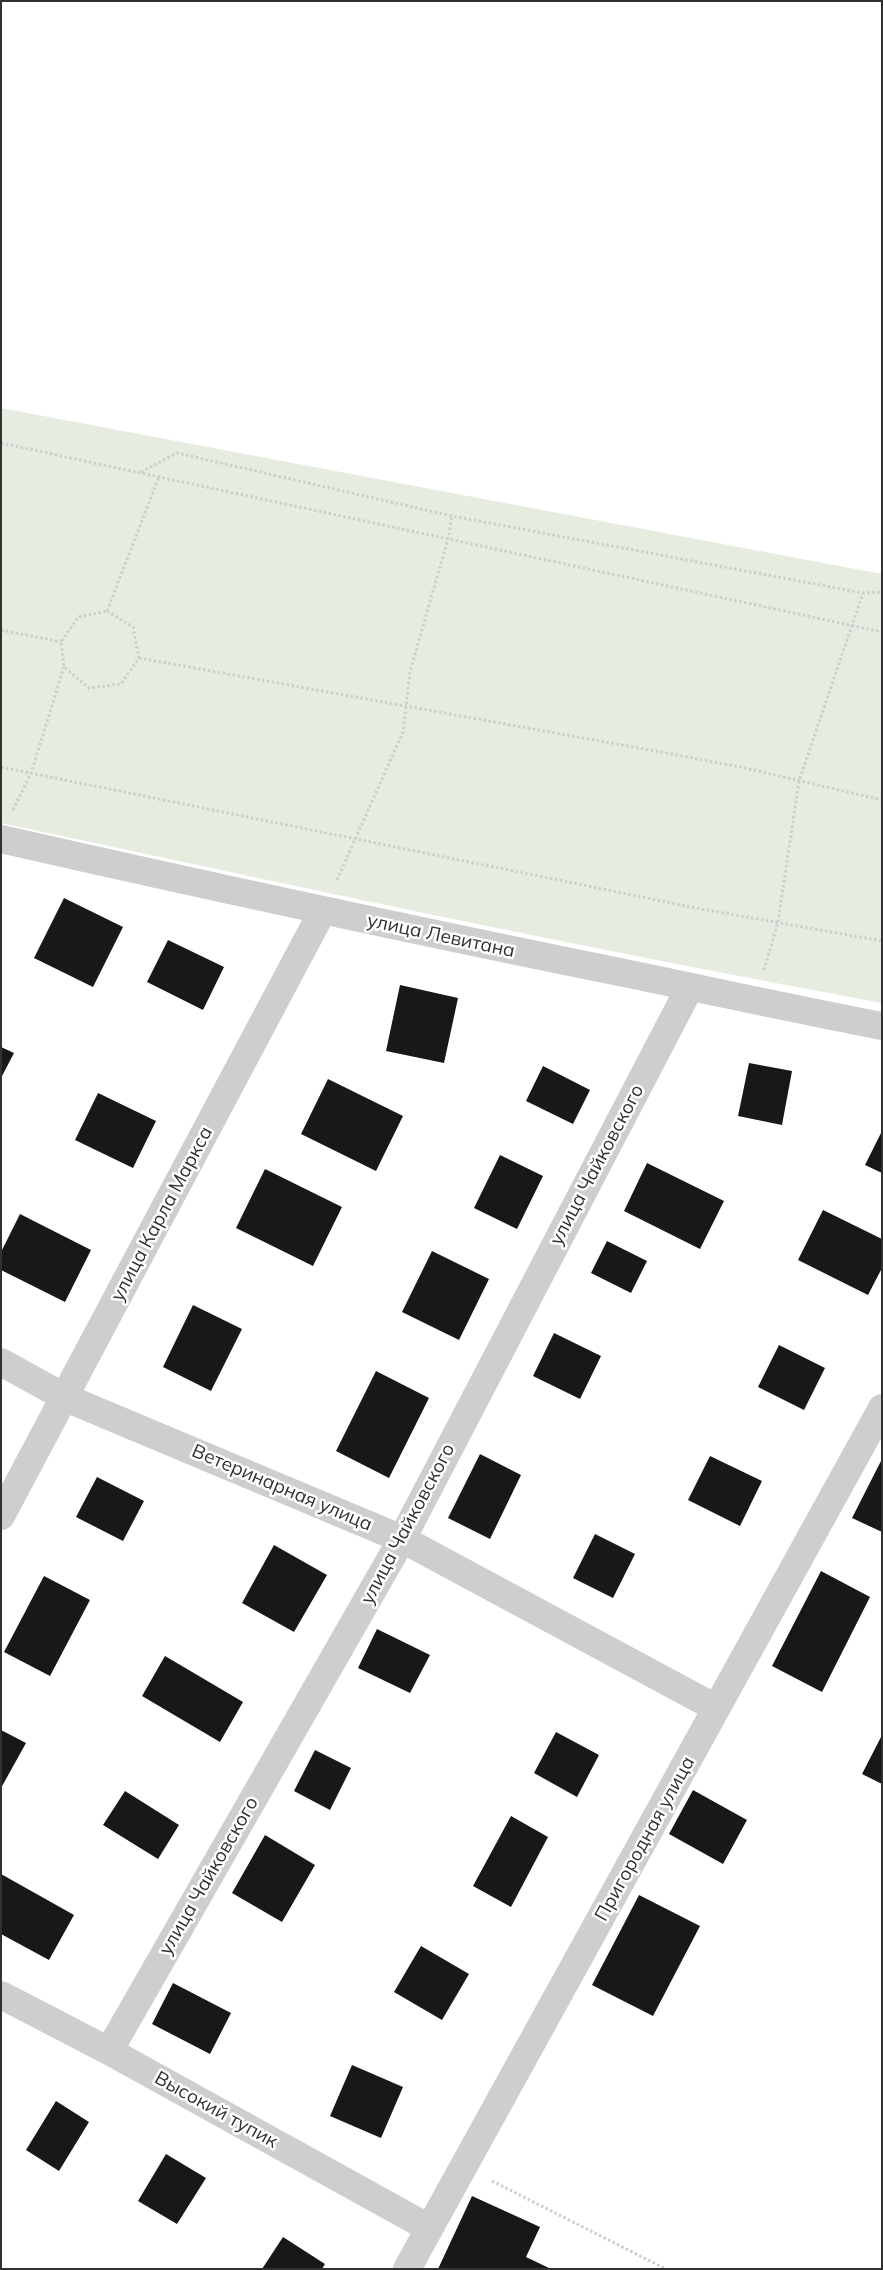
<!DOCTYPE html>
<html>
<head>
<meta charset="utf-8">
<style>
  body { margin:0 }
  #map { position:relative; width:883px; height:2270px; overflow:hidden; background:#fff; font-family:Mulish,sans-serif }
  canvas { display:block }
  .frame { position:absolute; inset:0; border:2px solid #313131; pointer-events:none }
</style>
</head>
<body>
<div id="map">
<canvas width="883" height="2270"></canvas>
<div class="frame"></div>
</div>
<script>
const ctx = document.querySelector('canvas').getContext('2d');
ctx.lineJoin = 'round';
function fillPath(path, color) {
  ctx.fillStyle = color;
  ctx.fill(path, 'evenodd');
}
function stroke(path, color, width, dash) {
  ctx.strokeStyle = color;
  ctx.lineWidth = width;
  ctx.lineCap = dash ? 'butt' : 'round';
  ctx.setLineDash(dash || []);
  ctx.stroke(path);
}
function label(font, color, halo, rows, align = 'center') {
  ctx.font = font + ' Mulish,sans-serif';
  ctx.lineWidth = 5;
  ctx.setLineDash([]);
  ctx.textBaseline = 'middle';
  ctx.strokeStyle = halo;
  ctx.fillStyle = color;
  for (const [text, x, y, turn = 0] of rows) {
    ctx.save();
    ctx.translate(x, y);
    ctx.rotate((+turn || 0) * Math.PI / 180);
    ctx.textAlign = isNaN(turn) ? turn : align;
    if (halo) ctx.strokeText(text, 0, 0);
    ctx.fillText(text, 0, 0);
    ctx.restore();
  }
}
const green = new Path2D(`
  M1 408 882 574V1003C587 949 294 886 1 823Z`);
const building = new Path2D(`
  M64 898 123 927 93 987 34 958Z
  M168 940 224 967 203 1010 147 982Z
  M400 985 458 998 444 1063 386 1051Z
  M1 1047 14 1053 1 1078Z
  M749 1063 792 1071 782 1125 738 1116Z
  M543 1066 590 1090 573 1124 526 1101Z
  M328 1079 403 1116 376 1171 301 1134Z
  M98 1093 156 1121 133 1168 75 1140Z
  M882 1131V1173L865 1165Z
  M500 1155 543 1176 517 1229 474 1208Z
  M647 1163 724 1201 700 1249 624 1211Z
  M265 1169 342 1207 313 1266 236 1228Z
  M823 1210 882 1239V1268L868 1295 798 1260Z
  M20 1214 91 1250 65 1302 1 1270V1252Z
  M607 1241 647 1261 631 1293 591 1273Z
  M432 1251 489 1279 459 1340 402 1312Z
  M193 1305 242 1329 211 1391 163 1367Z
  M554 1333 601 1356 580 1399 533 1376Z
  M779 1345 825 1368 804 1410 758 1387Z
  M376 1371 429 1398 389 1478 336 1451Z
  M480 1454 521 1475 490 1539 448 1518Z
  M710 1456 762 1481 740 1526 688 1500Z
  M882 1459V1532L852 1518Z
  M97 1477 144 1501 123 1541 76 1517Z
  M595 1534 635 1554 613 1598 573 1578Z
  M274 1545 327 1575 294 1632 242 1603Z
  M821 1571 870 1597 822 1692 772 1666Z
  M44 1576 90 1600 50 1676 4 1652Z
  M377 1629 430 1655 410 1693 358 1668Z
  M165 1656 243 1702 220 1742 142 1696Z
  M1 1730 26 1743 1 1788Z
  M556 1732 599 1755 577 1797 534 1773Z
  M882 1735V1784L862 1774Z
  M315 1750 351 1768 330 1810 294 1791Z
  M693 1790 747 1820 723 1864 669 1834Z
  M125 1791 179 1825 158 1859 103 1825Z
  M511 1816 548 1837 511 1907 473 1886Z
  M265 1835 315 1865 282 1922 232 1893Z
  M1 1874 74 1915 49 1960 1 1934Z
  M639 1895 700 1926 653 2016 592 1985Z
  M421 1946 469 1974 442 2020 394 1992Z
  M173 1983 231 2013 210 2054 152 2024Z
  M352 2065 403 2087 381 2138 330 2116Z
  M56 2101 89 2122 59 2171 26 2150Z
  M166 2154 206 2178 177 2224 138 2201Z
  M472 2196 540 2227 526 2257 551 2269H438Z
  M283 2237 325 2264 322 2269H262Z`);
const path = new Path2D(`
  M1 443 882 632
  M141 472 177 453 452 516 863 593 882 592
  M107 611 133 627 139 658 121 684 89 688 64 667 61 642 78 617Z
  M107 611 159 477
  M1 630 61 642
  M139 658 661 752 745 768 882 800
  M1 767 696 908 882 941
  M13 810 31 773 64 667
  M337 880 403 732 410 671 448 539 452 516
  M764 970 778 922 799 781 863 593
  M492 2181 666 2269`);
const street = new Path2D(`
  M1 839C212 887 422 932 634 975 716 992 799 1010 882 1026
  M1 1362 66 1398 402 1539 716 1708
  M1 1516 322 912
  M1 1995 109 2051 429 2228
  M109 2051 402 1539 690 987
  M407 2269 882 1408`);
const streetNames = [
  ["улица Левитана",441,936,12],
  ["улица Чайковского",597,1165,-62],
  ["улица Карла Маркса",162,1214,-62],
  ["Ветеринарная улица",282,1488,23],
  ["улица Чайковского",408,1524,-62],
  ["Пригородная улица",645,1839,-61],
  ["улица Чайковского",209,1876,-60],
  ["Высокий тупик",216,2110,29]
];
fillPath(green, '#e6ede0');
fillPath(building, '#181818');
stroke(path, '#cecece', 3, [2.5, 2.5]);
stroke(street, '#cecece', 28);
label('19px', '#313131', '#fff', streetNames);
</script>
</body>
</html>
